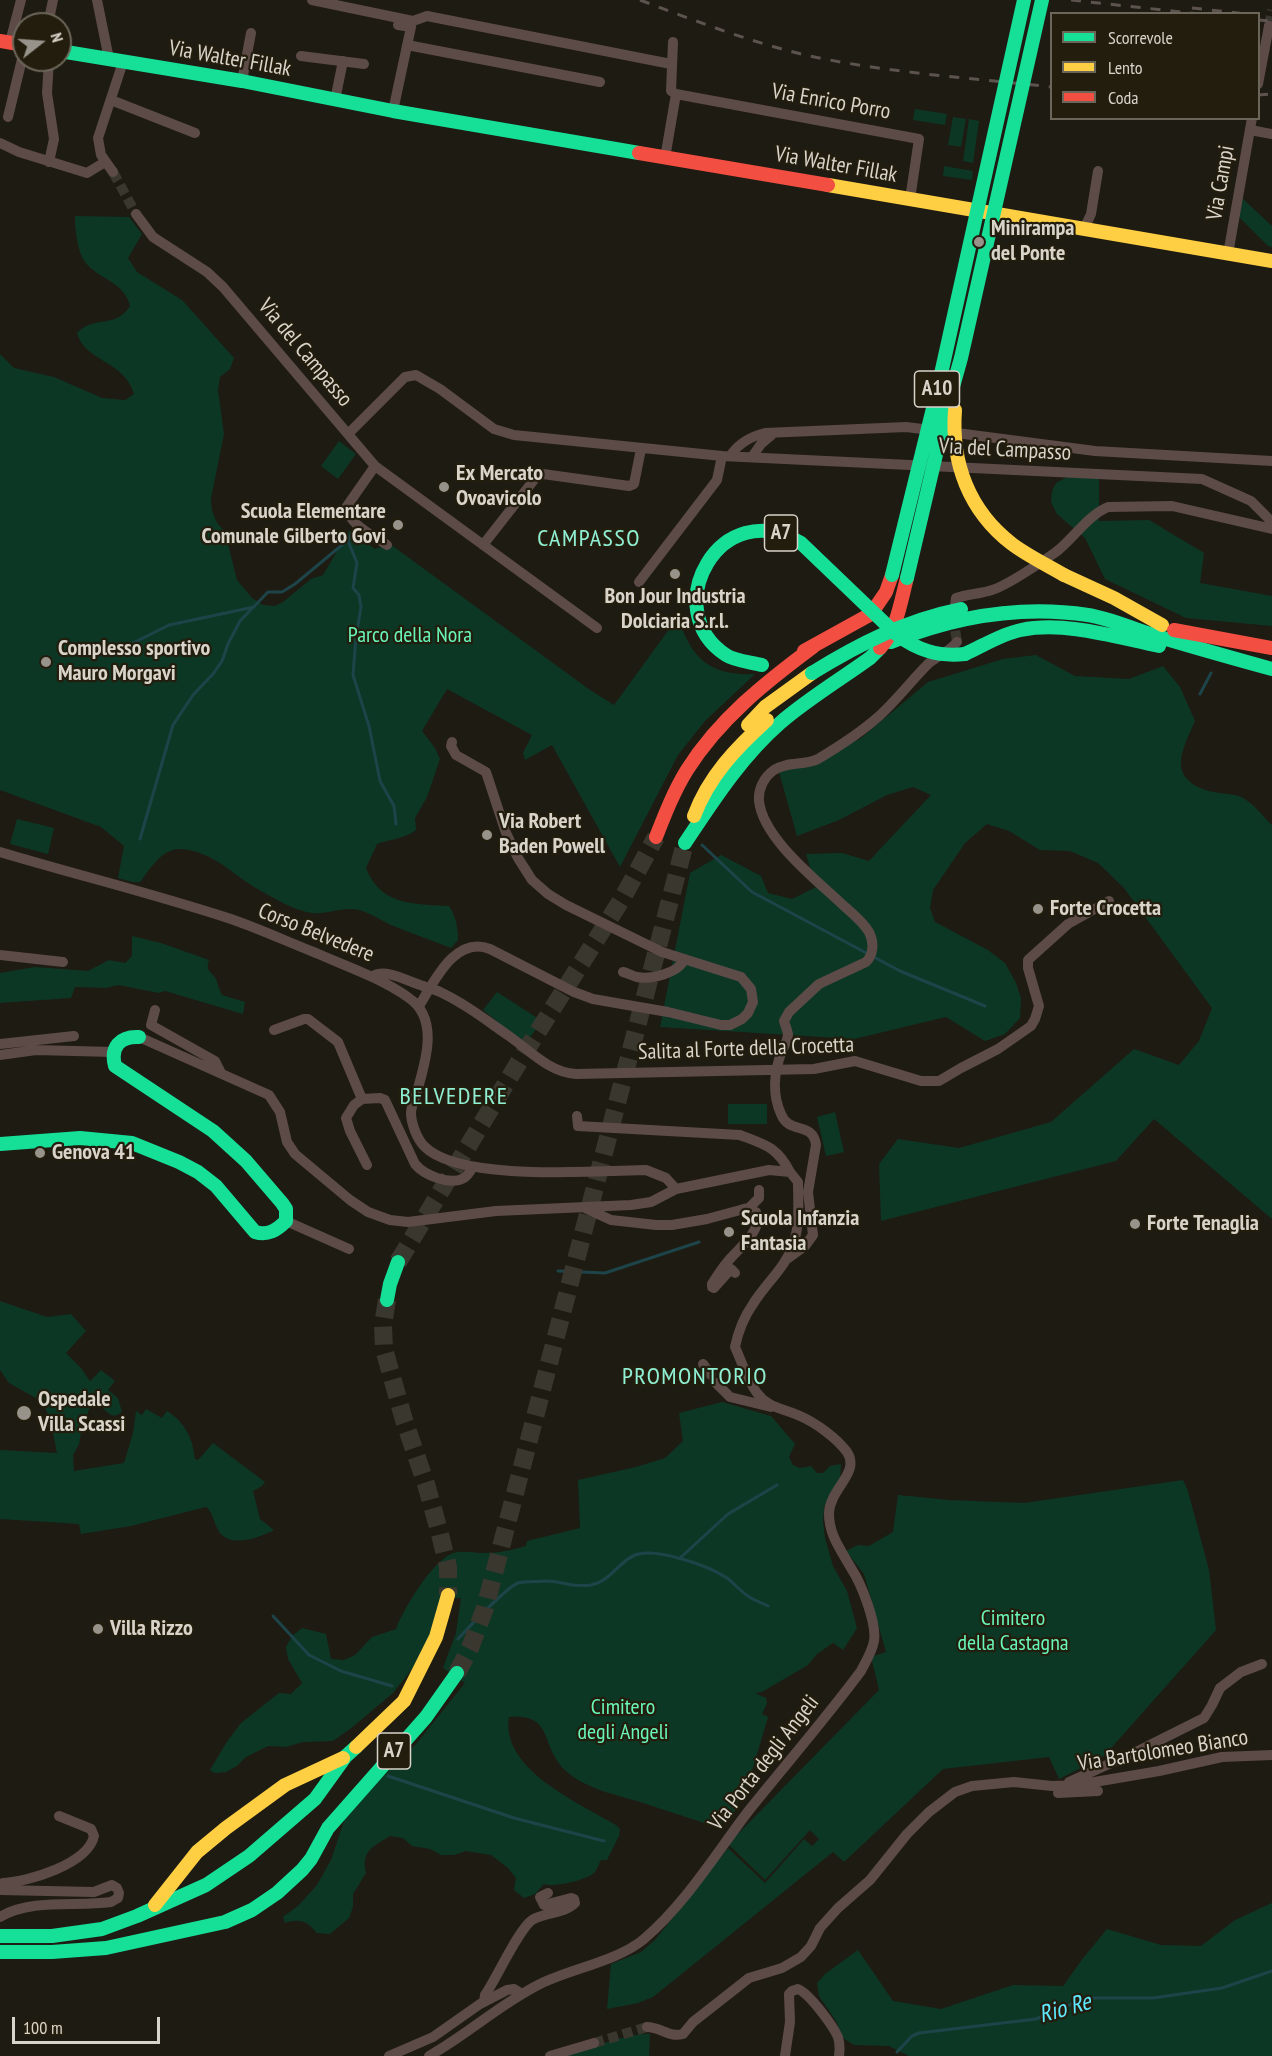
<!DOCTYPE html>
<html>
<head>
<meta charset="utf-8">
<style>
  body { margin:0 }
  #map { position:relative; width:1272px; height:2056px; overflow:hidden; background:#1e1b12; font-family:"PT Sans Narrow",sans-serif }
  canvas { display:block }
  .legend { position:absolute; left:1050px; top:12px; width:210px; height:108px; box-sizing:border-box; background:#231d0d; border:2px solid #6b6659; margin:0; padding:8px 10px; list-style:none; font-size:18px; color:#d8d4ca }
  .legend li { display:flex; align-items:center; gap:12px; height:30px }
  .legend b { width:30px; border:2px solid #6b6659 }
  .north { position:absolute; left:12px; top:12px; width:60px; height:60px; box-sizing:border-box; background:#231d0d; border:2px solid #6b6659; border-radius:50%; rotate:73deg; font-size:16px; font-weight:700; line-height:24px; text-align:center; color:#d8d4ca }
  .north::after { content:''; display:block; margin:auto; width:21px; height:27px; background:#97938a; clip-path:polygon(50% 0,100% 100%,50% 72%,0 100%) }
  .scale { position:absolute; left:12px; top:2017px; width:148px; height:27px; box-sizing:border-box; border:3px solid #d8d4ca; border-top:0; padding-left:8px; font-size:18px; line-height:21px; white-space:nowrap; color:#d8d4ca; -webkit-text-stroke:4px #231d0d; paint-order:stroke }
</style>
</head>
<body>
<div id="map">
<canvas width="1272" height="2056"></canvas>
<ul class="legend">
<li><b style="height:8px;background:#16e098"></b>Scorrevole</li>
<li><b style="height:8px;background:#ffcf43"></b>Lento</li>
<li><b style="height:8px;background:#f24e42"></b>Coda</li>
</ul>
<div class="north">N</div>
<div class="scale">100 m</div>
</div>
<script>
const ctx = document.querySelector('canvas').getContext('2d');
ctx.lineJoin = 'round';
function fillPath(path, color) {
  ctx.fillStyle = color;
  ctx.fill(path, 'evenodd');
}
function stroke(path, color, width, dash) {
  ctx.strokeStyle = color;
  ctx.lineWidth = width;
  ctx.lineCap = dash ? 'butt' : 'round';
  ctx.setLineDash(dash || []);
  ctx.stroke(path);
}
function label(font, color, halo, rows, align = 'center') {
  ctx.font = font + ' "PT Sans Narrow",sans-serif';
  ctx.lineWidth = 4.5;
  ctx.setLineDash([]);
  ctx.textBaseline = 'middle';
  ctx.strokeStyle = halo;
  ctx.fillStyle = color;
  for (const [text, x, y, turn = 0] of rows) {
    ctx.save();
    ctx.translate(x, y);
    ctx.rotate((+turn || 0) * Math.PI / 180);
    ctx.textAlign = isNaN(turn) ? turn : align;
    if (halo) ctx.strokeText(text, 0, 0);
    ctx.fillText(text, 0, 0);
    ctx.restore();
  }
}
const green = new Path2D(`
  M915 109 947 114 945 125 913 120Z
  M953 117 966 119 961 147 948 145Z
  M969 119 979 121 973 163 963 161Z
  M944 166 973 171 972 180 943 176Z
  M1242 198 1272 226V247L1268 246 1239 217Z
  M75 216 129 217 142 234 128 258 137 272 182 300 234 358 230 369 220 377 218 390 224 434 211 498 212 511 217 523 225 532 237 580 252 598 263 605 275 606 283 602 311 579 323 575 349 531 375 549 390 544 590 690 614 705 678 617C691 658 709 676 755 674L705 721 678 755 620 867 552 745 525 760 523 753 532 735 447 689 422 731 435 748 440 759 427 797 415 818 416 830C405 839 390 839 377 844L366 868C381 906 414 904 449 906 456 917 458 927 458 940L451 948C431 940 410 933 391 925 381 920 372 914 362 911 345 905 328 915 312 913 295 911 276 899 261 891 233 876 216 852 181 849 162 848 151 868 140 882H132L118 878 124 846 101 827 0 790V354L14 368 54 377 102 398 125 400 134 394C125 361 84 361 77 333 96 314 114 330 130 306 124 281 99 280 85 262 77 251 75 229 75 216Z
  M339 441 356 454 338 479 321 466Z
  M1067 477 1099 478V521L1149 520 1204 553 1200 583 1272 596V626L1186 618 1105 579 1085 538 1057 514 1051 502 1052 491 1056 483Z
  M1036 655 1075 676 1129 679 1163 666 1180 687 1195 721C1182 751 1166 778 1209 791 1220 794 1232 793 1241 797 1254 803 1262 816 1272 825V1219L1154 1119 1116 1161 881 1221 879 1164 898 1139 959 1148 1051 1122 1134 1049 1179 1065 1199 1041 1212 1008 1124 888 1098 863 1070 851 1040 850 1009 831 987 824 965 843 933 890 930 908 935 922 988 950 1005 963 1016 983 1021 998 1020 1018 1005 1034 985 1041 946 1017 854 1039 660 1027 690 873 721 855 761 876 768 893 792 899 816 887 806 854 842 853 869 861 931 795 913 787 887 795 839 820 797 836 779 772 860 739 928 682 1003 659Z
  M17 819 54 828 48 854 10 844Z
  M132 936 161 943 209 960C205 971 211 971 216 979 218 984 219 990 222 995L245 1002 243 1014 165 991 159 993 118 985 106 988 75 987 71 998 0 1003V973L35 967 88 971 109 960 125 963 132 956Z
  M497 992 542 1021 525 1044 483 1010Z
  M728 1104H767V1124H728Z
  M835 1112 844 1152 826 1156 817 1117Z
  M0 1301 47 1317 71 1314 86 1331 66 1353 81 1368 90 1381 101 1370 115 1381 108 1390 118 1398 122 1412C110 1422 106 1408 96 1403 87 1407 87 1414 88 1423L81 1433 79 1444 73 1455 74 1471 124 1463 133 1433 136 1411 142 1415 146 1409 162 1418 167 1411C185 1422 193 1439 195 1459L198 1460 213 1443 265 1482 262 1486 253 1491 260 1519 274 1530C259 1538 227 1550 217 1528 213 1520 213 1512 206 1507L131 1526 81 1534 79 1524 0 1519V1450L57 1453 51 1423 43 1402 9 1383 0 1370Z
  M722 1402 771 1416 795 1444 789 1457 793 1465 800 1468 811 1466 817 1473H823L830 1466 841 1464 840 1480 824 1507 823 1522 825 1538 833 1566 847 1591 857 1628 843 1650 833 1643 817 1654 808 1665 762 1692 755 1693 766 1698 767 1703 762 1714 768 1717 746 1791H742L734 1813 726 1811 720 1828C692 1819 664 1810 637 1801 612 1794 585 1788 566 1771 539 1746 555 1713 509 1717 500 1769 579 1803 616 1825L620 1829 619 1836 607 1860H601C599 1863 597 1870 594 1873 587 1880 552 1888 544 1884L535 1894 524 1898 514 1890 516 1878 508 1868 491 1855 466 1851 454 1855H441L430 1849 412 1846 403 1838 390 1836C373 1847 361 1850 366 1873L353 1894V1907L349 1918 330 1934 317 1933C307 1921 300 1918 285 1923L283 1917 298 1906 317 1885 331 1860 347 1812 416 1744 465 1683 443 1668 456 1633 461 1598H441L431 1634 412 1669 393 1693 350 1729 333 1741 303 1742 286 1747 268 1746 246 1757 237 1766 226 1772 214 1773 210 1770 226 1743 241 1723 279 1693 291 1694 302 1683 288 1659 286 1647 292 1636 302 1628 326 1634 331 1659 344 1660 355 1655 372 1637 396 1629C403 1609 433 1560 453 1553 464 1550 475 1553 485 1553 500 1553 512 1550 526 1546L527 1541 580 1528 578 1480 636 1467 665 1458 683 1441 679 1413Z
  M1183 1480 1188 1491 1209 1570 1216 1630 1104 1756 1059 1779 1049 1757 943 1769 844 1862 833 1852 653 1997 638 2003 607 2009 611 1964 641 1952 655 1940 728 1848 765 1883 804 1839 812 1846 819 1839 810 1830 765 1880 728 1844 879 1690 871 1657 886 1652 864 1574 846 1551 858 1545 869 1546 893 1532 898 1495 949 1500 1024 1503Z
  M1272 1903V2056H909L889 2046 854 2045 843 2038 836 2021 819 1996 817 1983 825 1974 858 1950 893 2001 941 2009 1013 1985 1063 1986 1084 1957 1107 1929 1161 1945 1201 1946 1235 1920Z
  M641 2034H650L649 2056H560L625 2037Z`);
const stream = new Path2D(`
  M348 541 357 563 353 588 359 595 361 607 356 637 353 675 369 726 380 781 394 806 396 824
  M119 650 169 625 254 607
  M1200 694 1211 673
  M140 839 173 725 193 695 213 674 222 661 228 644 240 621 268 592H282L295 584 348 540 354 529
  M702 845 752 892 900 971 985 1006
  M558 1271 605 1273 699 1242
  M679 1559 728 1514 777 1485
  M273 1616 309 1655 341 1671 392 1686
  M458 1639C468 1628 507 1587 518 1583 526 1581 537 1582 545 1581 561 1581 575 1588 591 1585 611 1581 618 1562 635 1555 656 1547 709 1566 727 1578 735 1584 742 1593 751 1598 756 1601 762 1603 768 1606
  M388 1776 514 1818 604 1841
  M897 2052 912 2036 919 2033 1036 2019 1086 1998H1153L1222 1988 1272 1971`);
const streetTunnel = new Path2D(`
  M1269 26 1272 10
  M113 172 136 214
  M953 616 957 642
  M594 2043 647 2027`);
const highwayTunnel = new Path2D(`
  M398 1262 525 1052 622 899 656 837
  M387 1300 383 1325 384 1349 404 1420 426 1484 440 1534 448 1567V1595
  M457 1673 470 1648 485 1608 685 843`);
const street = new Path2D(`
  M97 0 109 59
  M312 0 413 21 427 16 671 64
  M48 24 53 0
  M10 42 21 0
  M407 45 600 82
  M301 56 364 64
  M49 60 47 93 54 139 49 162
  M242 81 251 33
  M1258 84 1269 26
  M676 94 919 139 910 199
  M111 100 195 133
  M335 100 343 61
  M393 111 411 27 398 25
  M8 117 24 51
  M1250 130 1272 134
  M0 143 19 152 87 173 105 162
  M665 158 676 94 671 91 673 42
  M113 172 101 155 98 138 123 62
  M136 214 153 237 207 272 223 287 375 466 597 628
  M1084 229 1091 214 1098 171
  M1228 254 1252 118
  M949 432 1095 451 1272 461
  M348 434 405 377 416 375 440 389 494 429 514 435 722 456 1202 479 1251 501 1272 522
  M730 456C739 443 750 437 765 433L906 427 931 430
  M752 457 761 444 774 433
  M375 466 347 506C347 524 374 536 387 545
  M483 545 537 476 543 474 629 486 634 484 641 449
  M639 582 717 480 722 456
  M954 613 956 598C968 594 980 594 992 590 1006 586 1043 561 1056 552 1074 538 1087 516 1108 507L1172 506 1272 529
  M0 852C77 875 155 894 231 919 260 929 288 942 316 953 348 967 381 978 409 998 441 1020 424 1066 416 1095 414 1101 411 1107 411 1113 411 1123 417 1139 424 1146 458 1182 596 1171 646 1170L666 1178 676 1189
  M0 955 63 962
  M623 972C628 973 632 976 637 977 651 980 678 973 684 960
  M373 976C387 968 409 982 423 986
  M438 991C464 1003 486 1020 509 1036 529 1050 550 1073 576 1074L814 1069 855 1061 921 1081H939L961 1068 998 1049 1031 1026 1035 1019 1039 1006 1028 968V960L1068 924 1109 901
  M419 1006C434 982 455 935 490 949L574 992 593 999 668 1012 721 1025H730L742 1019 748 1013 753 1002 751 989 741 977 662 952 566 905 548 894 532 880 518 858 506 833 486 772 456 755 451 746 452 742
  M155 1010 151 1025 215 1061 221 1073
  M274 1030 304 1019H308L338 1042 362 1099 380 1098 385 1100 415 1164C424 1175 450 1186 464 1178 468 1176 470 1171 473 1167
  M139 1037 269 1095 280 1112 287 1142 295 1154 350 1200 368 1212 390 1220 408 1222 496 1211 631 1205 651 1202 676 1189 769 1170 790 1172 798 1182C798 1201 800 1223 794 1242 787 1266 766 1283 753 1304 744 1317 738 1332 735 1347 742 1362 747 1380 757 1393 769 1409 784 1408 800 1416 816 1423 837 1438 847 1452 861 1473 829 1489 829 1514 829 1535 841 1550 851 1568 861 1583 877 1623 874 1641 872 1652 866 1661 861 1671 826 1718 787 1763 750 1809 716 1853 687 1902 644 1939 618 1961 570 1969 540 1984 500 2004 468 2034 429 2056
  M0 1044 74 1036
  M0 1055 36 1050 113 1052
  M362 1099 354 1105 346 1118 350 1131 367 1165
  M577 1116 578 1126 740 1135C766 1145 777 1147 790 1172
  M585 1208 611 1220 656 1225H672L707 1219 744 1209 756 1212C764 1229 739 1248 729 1260 723 1267 717 1276 712 1284V1287L714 1288 731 1269 735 1273
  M744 1209 749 1208 759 1198V1190
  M286 1221 349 1249
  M787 1259 805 1246 813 1235 808 1192 816 1145C813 1121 789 1135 781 1114 772 1094 774 1071 782 1051 784 1046 788 1040 788 1034 787 1029 785 1025 784 1021L789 1012 819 984 866 962C874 954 874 942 869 932 863 922 853 914 844 906 818 881 763 839 759 801 758 789 764 777 774 770 788 761 804 766 818 759 838 747 860 733 878 717 896 701 911 681 928 664 937 656 949 652 957 642
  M703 1364 711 1375
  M716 1383 730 1397 771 1407
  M1069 1782 1140 1750 1204 1718 1212 1705 1220 1688 1241 1672 1262 1664
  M1058 1793 1098 1791
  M3 1883C28 1882 88 1864 94 1836L91 1829 59 1816
  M0 1890 94 1892 112 1885 117 1888 119 1893 118 1898 111 1902C76 1907 32 1898 0 1917
  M484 2002 485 1995C497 1978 518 1930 532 1920 545 1912 564 1914 575 1903L574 1899 571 1898 544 1905 540 1897 548 1893
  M647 2027C661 2027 669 2038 683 2034L693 2022 749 1978 782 1968 801 1957 811 1946 820 1928 838 1908 870 1880 907 1834 929 1812 955 1792 972 1786 1014 1782 1052 1786 1077 1785 1159 1771 1222 1757 1272 1755
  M389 2056 433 2037 480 2004 507 1990 514 1989 522 1994
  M550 2056 594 2043
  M785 2056 790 2022 789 1994 792 1991 798 1989C810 1994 833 2026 838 2037 840 2044 840 2049 839 2056`);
const fast = new Path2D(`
  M60 51 242 81 393 111 639 153
  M891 642C953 617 1021 605 1088 615 1111 619 1131 628 1153 635 1193 647 1232 658 1272 669
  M965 654C983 646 1001 634 1021 630 1065 621 1115 637 1159 646
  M685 843C713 801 741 757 780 723 806 700 841 679 870 658L880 648
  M0 1144 80 1138 132 1143 179 1162 198 1172 216 1186 255 1232C268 1236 277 1230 286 1221V1209L282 1203 246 1161 213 1131 115 1066C110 1047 120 1036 139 1037
  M387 1300 390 1284 398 1262
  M0 1936H52L102 1929 137 1916 206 1885 249 1856 315 1799 346 1756 356 1747
  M0 1952H52L106 1948 225 1922 252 1910 277 1893 302 1870 311 1859 328 1828 426 1717 457 1673`);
const slow = new Path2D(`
  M828 185 1272 261
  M1064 575 1114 598 1162 625
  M748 725 765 707 812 673
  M694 816C709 776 736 748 767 720
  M356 1747 404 1701 436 1637 448 1595
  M155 1905 197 1852 226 1828 285 1785 343 1758`);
const jam = new Path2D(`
  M0 41 24 45
  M639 153 828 185
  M1174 630 1272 648
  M880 648C897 631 901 600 907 578
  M804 651 871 614 886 592 892 575
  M656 837C665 814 674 791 687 770 719 719 766 682 813 647`);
const rail = new Path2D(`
  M640 0C696 21 752 43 810 56 889 73 971 78 1052 87
  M1071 0 1200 14
  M1192 8 1247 14
  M1258 20 1272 21
  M1258 95 1272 94`);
const streetBridge = new Path2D(`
  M423 986 438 991`);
const fastBridge = new Path2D(`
  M892 575 937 392 1024 0
  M907 578 947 408 961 358 1042 0
  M762 665C751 662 735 661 726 655 657 610 720 493 801 543L896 634C917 650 938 657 965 654
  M812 673C859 644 906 620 961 609`);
const slowBridge = new Path2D(`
  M955 410C951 463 969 511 1012 544 1028 556 1047 565 1064 575`);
const markers = [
  [979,242,6,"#97938a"],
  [444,487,6,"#97938a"],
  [398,525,6,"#97938a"],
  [675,574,6,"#97938a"],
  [46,662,6,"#97938a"],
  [487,835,6,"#97938a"],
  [1038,909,6,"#97938a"],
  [40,1153,6,"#97938a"],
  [1135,1224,6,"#97938a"],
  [729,1232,6,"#97938a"],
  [24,1413,8,"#97938a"],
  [98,1629,6,"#97938a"]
];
const shields = [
  [937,389,45],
  [781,533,33],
  [394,1751,33]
];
const shieldNames = [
  ["A10",937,389],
  ["A7",781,533],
  ["A7",394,1751]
];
const streetNames = [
  ["Via Walter Fillak",230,59,10],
  ["Via Enrico Porro",831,102,10],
  ["Via Walter Fillak",836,165,10],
  ["Via Campi",1221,183,-80],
  ["Via del Campasso",305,353,50],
  ["Via del Campasso",1005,450,3],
  ["Corso Belvedere",316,933,22],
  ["Salita al Forte della Crocetta",746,1049,-2],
  ["Via Bartolomeo Bianco",1163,1751,-9],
  ["Via Porta degli Angeli",764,1763,-52]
];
const poiNames = [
  ["Minirampa",991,229],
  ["del Ponte",991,254],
  ["Ex Mercato",456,474],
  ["Ovoavicolo",456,499],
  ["Scuola Elementare",386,512,"right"],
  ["Comunale Gilberto Govi",386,537,"right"],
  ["Bon Jour Industria",675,597,"center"],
  ["Dolciaria S.r.l.",675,622,"center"],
  ["Complesso sportivo",58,649],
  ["Mauro Morgavi",58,674],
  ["Via Robert",499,822],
  ["Baden Powell",499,847],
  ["Forte Crocetta",1050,909],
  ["Genova 41",52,1153],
  ["Scuola Infanzia",741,1219],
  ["Fantasia",741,1244],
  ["Forte Tenaglia",1147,1224],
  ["Ospedale",38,1400],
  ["Villa Scassi",38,1425],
  ["Villa Rizzo",110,1629]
];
const parkNames = [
  ["Parco della Nora",410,636],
  ["Cimitero",1013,1619],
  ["della Castagna",1013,1644],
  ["Cimitero",623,1708],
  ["degli Angeli",623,1733]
];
const neighbourhoodNames = [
  ["CAMPASSO",589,539],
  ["BELVEDERE",454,1097],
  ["PROMONTORIO",695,1377]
];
const waterNames = [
  ["Rio Re",1065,2009,-16]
];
fillPath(green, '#0d3725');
stroke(stream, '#1d4449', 3);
stroke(streetTunnel, '#3a372e', 10, [10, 5]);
stroke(highwayTunnel, '#3a372e', 18, [18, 9]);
stroke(street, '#5d4b48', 10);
stroke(fast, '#16e098', 14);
stroke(slow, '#ffcf43', 14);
stroke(jam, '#f24e42', 14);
stroke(rail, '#5d534e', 3, [10, 10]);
stroke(streetBridge, '#5d4b48', 10);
stroke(fastBridge, '#16e098', 14);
stroke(slowBridge, '#ffcf43', 14);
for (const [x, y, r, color] of markers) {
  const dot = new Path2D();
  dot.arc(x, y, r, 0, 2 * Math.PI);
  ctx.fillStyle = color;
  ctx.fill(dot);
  stroke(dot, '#231d0d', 2);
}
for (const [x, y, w] of shields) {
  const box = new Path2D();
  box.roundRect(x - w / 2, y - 18, w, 36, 4.5);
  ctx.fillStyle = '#231d0d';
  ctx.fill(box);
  stroke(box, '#d8d4ca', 1.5);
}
label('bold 21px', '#d8d4ca', null, shieldNames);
label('22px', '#d8d4ca', '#231d0d', streetNames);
label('bold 22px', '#d8d4ca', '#231d0d', poiNames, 'left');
label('22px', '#69f6b9', '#231d0d', parkNames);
ctx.letterSpacing = '1.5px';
label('24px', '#90f0d5', '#231d0d', neighbourhoodNames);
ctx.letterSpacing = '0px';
label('italic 24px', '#60e9fe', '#231d0d', waterNames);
</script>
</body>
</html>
